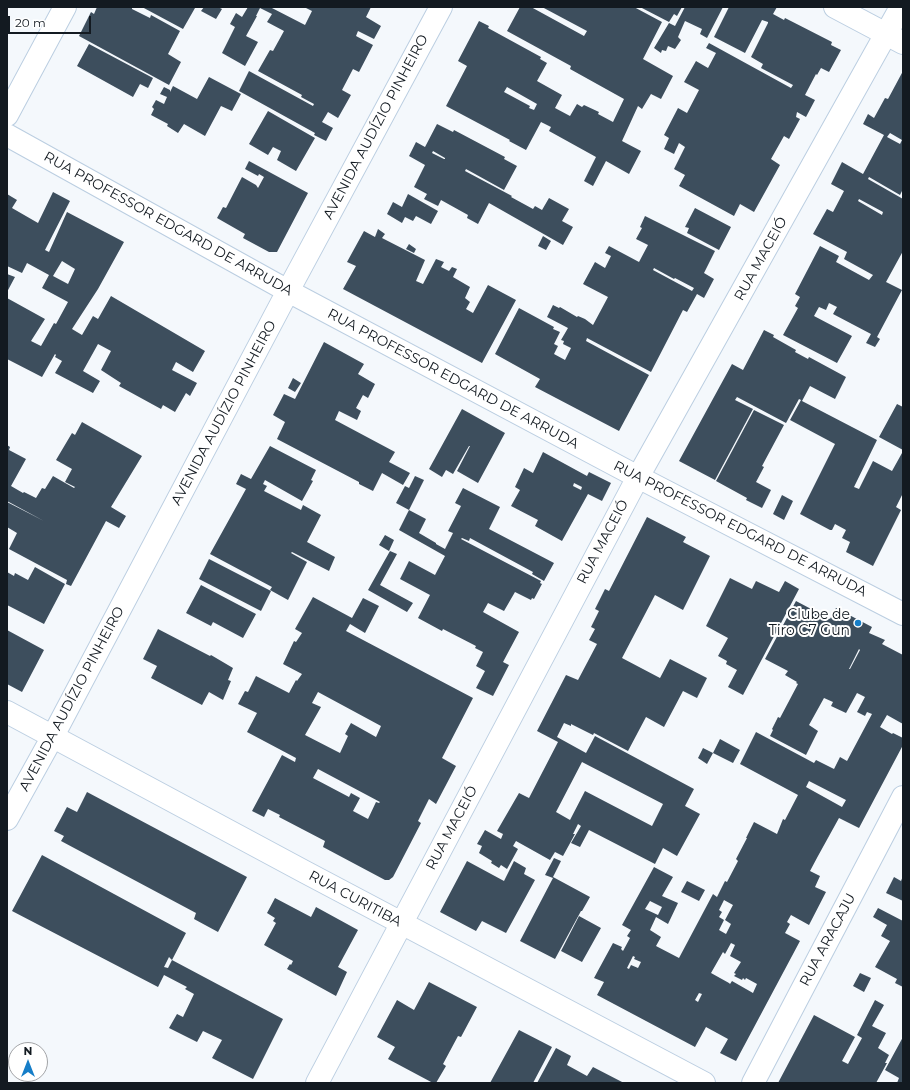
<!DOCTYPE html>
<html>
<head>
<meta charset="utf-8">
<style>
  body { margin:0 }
  #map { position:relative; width:910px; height:1090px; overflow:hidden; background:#f4f8fc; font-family:Montserrat,sans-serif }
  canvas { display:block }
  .frame { position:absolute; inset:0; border:8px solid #131a21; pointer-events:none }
  .north { position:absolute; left:8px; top:1042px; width:40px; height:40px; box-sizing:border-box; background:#fff; border:1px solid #a1a3a6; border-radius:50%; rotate:0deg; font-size:11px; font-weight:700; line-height:16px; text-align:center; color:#131a21 }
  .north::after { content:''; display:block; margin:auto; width:14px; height:18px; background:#167ec8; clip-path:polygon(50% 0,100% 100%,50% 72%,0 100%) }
  .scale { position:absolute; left:8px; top:16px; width:83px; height:18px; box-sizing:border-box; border:2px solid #131a21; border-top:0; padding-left:5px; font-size:12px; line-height:14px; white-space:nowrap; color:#131a21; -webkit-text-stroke:3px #fff; paint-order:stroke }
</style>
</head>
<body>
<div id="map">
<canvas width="910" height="1090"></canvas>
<div class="frame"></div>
<div class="north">N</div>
<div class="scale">20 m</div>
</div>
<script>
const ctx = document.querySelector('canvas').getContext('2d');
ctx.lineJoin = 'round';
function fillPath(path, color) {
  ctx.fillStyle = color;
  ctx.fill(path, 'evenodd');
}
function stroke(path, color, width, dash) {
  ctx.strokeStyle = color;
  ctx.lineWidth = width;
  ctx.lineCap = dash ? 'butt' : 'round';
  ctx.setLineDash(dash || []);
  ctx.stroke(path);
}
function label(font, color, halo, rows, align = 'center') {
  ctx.font = font + ' Montserrat,sans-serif';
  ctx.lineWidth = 4;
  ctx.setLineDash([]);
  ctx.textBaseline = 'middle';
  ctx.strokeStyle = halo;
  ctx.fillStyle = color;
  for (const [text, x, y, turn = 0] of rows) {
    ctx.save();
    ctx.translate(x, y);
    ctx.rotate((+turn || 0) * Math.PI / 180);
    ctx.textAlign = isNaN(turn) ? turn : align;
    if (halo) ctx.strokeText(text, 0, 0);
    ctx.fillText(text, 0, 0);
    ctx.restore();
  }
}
const building = new Path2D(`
  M97 7H132V9L150 18 151 15 180 31 168 54 181 62 169 85 79 36 91 12 94 14Z
  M142 7H193L195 8 183 29Z
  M204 7H218L222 9 216 19 201 11Z
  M248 7H270L305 25 312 11 304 7H371L366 17 381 26 374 39 358 31 356 36 373 45 359 72 353 69 342 90 351 95 338 118 328 112 322 122 333 128 326 141 314 135 315 133 239 91 249 71 313 106 314 104 301 97 302 95 258 71 270 50 273 51 284 31 267 22 272 14 260 8 256 16H257L246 36 258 42 245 66 222 53 235 27 230 24 236 13 242 17Z
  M520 7H531L584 36 587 31 542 7H634L662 22 643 59 673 76 661 99 651 94 642 109 638 106 622 141 641 151 629 174 606 161 593 186 584 181 596 157 549 131 551 127 541 122 526 150 509 141 510 140 446 106 467 66 458 61 479 21 489 26 488 28 541 57 540 59 547 63 537 81 562 95 555 108 570 116 577 104 582 107 584 105 599 112 598 114 613 122 624 99 570 69 571 66 507 31ZM507 87 537 104 534 110 529 108 530 106 504 92Z
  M640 7H682L677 16 674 14 669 22Z
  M685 7H723L707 38 700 34 702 29 685 21 678 37 681 40 675 49 668 46 666 51 662 50 661 53 654 48 669 23 675 26Z
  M729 7H777L773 14 784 20 785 18 832 42 831 45 841 50 829 72 821 68 817 75 816 74 805 95 815 100 806 117 797 112 796 117 800 119 789 139 784 136 771 159 780 165 754 212 740 204 734 216 679 186 685 175 674 169 685 147 679 143 674 154 664 149 669 138 664 135 678 108 687 113 699 90 684 82 696 61 708 68 716 53 706 48 709 43 791 88 793 85 761 68 763 64 751 57 768 23V22L762 20 745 53 714 37Z
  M89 44 153 78 148 88 140 84 133 97 77 66Z
  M903 71V192L902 191 900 195 869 177 868 179 903 199V251L886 282 902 290 877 337 880 339 875 347 866 343 871 334 833 314 837 307 829 303 826 310 819 307 814 316 852 336 837 363 783 335 798 308 795 306 800 297 795 294 820 246 839 256 836 262 869 280 873 275 844 259 847 252 813 234 827 209 833 212 844 191 831 184 842 162 863 174 884 135 863 124 868 114 874 118 885 98 888 99ZM890 133 902 140 900 144 887 137ZM859 199 883 212 882 215 858 201Z
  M209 77 241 94 232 111 221 106 205 136 184 124 178 133 167 126 168 124 151 115 154 109 152 107 156 100 164 104 167 97 160 94 164 87 170 90V92L173 86 197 99Z
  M268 111 315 138 296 171 277 160 281 151 273 147 268 155 249 144Z
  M437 124 453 132 454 130 505 157 504 159 517 166 504 190 466 169 465 171 512 196 511 197 533 209 535 206 542 210 549 198 569 209 562 221 573 227 563 245 489 203 478 224 467 218 468 215 441 200 438 206 424 199 427 194 414 187 425 165 409 156 416 142 425 147ZM433 151 445 158V159H444L432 153Z
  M249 161 308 193 277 252H269L243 238 245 234 217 218 223 207 226 208 242 177 256 185 258 188 264 177 259 174 258 176 245 169Z
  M53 192 70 201 45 250 49 252 67 212 124 242 98 289 72 329 82 335 93 316 98 319 111 296 205 351 193 372 176 362 172 370 197 383 190 396 186 393 175 412 163 405 161 409 119 386 121 383 101 370 111 351 98 344 83 371 100 381 93 393 55 373 62 361 55 357 56 355 55 354 42 377 7 359V298L45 319 31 341 41 346 54 323 56 324 68 302 42 288 49 275 27 263 22 273 7 266V194L17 200 12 208 38 223ZM62 261 75 269 68 284 53 276Z
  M408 194 438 211 431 224 416 216 413 221 405 217 402 223 387 214 393 202 402 207Z
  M695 208 731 227 719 250 687 233 689 228 685 227Z
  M645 216 715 251 704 273 714 279 704 298 697 294 687 312 683 310 651 372 587 338 586 341 649 375 619 431 535 387 540 379 495 354 519 308 554 327 553 329 560 332 554 344 558 346 554 354 565 360 571 348 563 344 564 341 561 340 568 328 547 317 553 305 559 308 560 307 577 317 578 316 585 319 593 325 608 297 583 284 595 262 605 268 611 256 605 253 609 246 639 262 648 245 636 239 642 228 640 227ZM654 268 674 279 675 278 694 288 692 291 653 270Z
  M378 229 385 234 382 238 425 260 416 281 423 284 436 259 444 262 441 267 449 271 452 267 457 269 453 277 470 287 465 298 470 302 466 309 473 313 488 285 516 300 482 363 343 289 356 266 347 262 364 231 375 237Z
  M543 236 551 241 546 250 538 246Z
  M409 244 416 249 414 253 406 249Z
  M7 274 15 277 7 292Z
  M764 330 774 335 773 337 796 350 795 352 808 359 809 357 846 377 835 399 810 386 802 401 877 440 854 487 859 489 873 461 892 471 902 453 903 454V493L896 507 901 510 873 566 846 552 850 542 842 538 846 530 835 524 832 530H830L800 514 835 444 790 420 801 400 799 399 786 423 737 397 735 400 753 409 715 480 679 461 732 364 743 370Z
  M324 342 364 364 358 374 375 384 368 398 363 395 356 408 361 411 357 420 339 411 335 420 395 452 389 462 410 473 403 485 382 473 373 491 359 484V482L277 439 285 422 273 415 284 394 295 399Z
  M293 378 301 383 295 392 288 388Z
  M897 404 903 407V450L879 437Z
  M462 409 505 433 478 483 457 471 470 446H469L453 474 446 470 442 477 429 469Z
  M754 410 784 425 762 466 764 467 756 482 771 490 762 508 746 500 747 498 716 481Z
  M82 422 142 456 111 507 126 516 119 528 106 521 71 586 66 584 67 580 9 549 17 533 7 527V502L44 521 7 501V445L10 447 9 450 26 459 11 486 23 493 24 492 36 498 42 488 45 489 53 476 74 488 75 487 65 482 72 469 56 460 72 433 75 435Z
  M270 446 316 470 311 480 313 481 302 501 265 480 263 484 267 486 264 491 301 510 303 505 321 515 307 542 335 557 329 571 292 552 291 553 307 562 288 600 270 590 272 587 210 554 246 489 236 484 241 474 251 479Z
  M543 452 587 476 589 472 611 483 602 501 588 494 562 541 535 526 538 520 511 506 520 490 515 487 524 468 533 473ZM574 483 582 487 581 490 573 486Z
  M415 476 424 480 409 510 426 519 419 533 436 543V544L445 549 453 533 448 531 461 506 455 503 463 488 500 507 489 529 554 563 544 581 532 574 533 572 470 538 469 541 462 538 461 539 541 581 540 583 542 584 534 599 532 598 531 600 515 592 504 611 488 603 483 612 519 632 503 662 509 665 493 696 476 688 485 671 476 666 483 652 475 648 476 646 443 629 442 631 418 618 430 595 400 579 409 561 435 575 445 556 399 530 409 510 396 503 405 486 409 488Z
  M782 495 793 501 784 520 773 514Z
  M647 517 686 537 683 542 710 556 683 610 655 595 622 658 660 678 670 659 707 678 697 698 683 691 664 727 646 717 628 751 594 733 593 735 571 724V726L564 723 557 737 586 753 595 736 694 789 685 806 700 814 677 856 663 848 655 864 589 830 580 847 571 843 581 826 578 824 573 834H575L563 856 555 852 550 860 516 841 513 846 518 849 507 869 501 865 499 868 491 863 492 861 479 853 482 846 477 844 485 830 501 839 503 834 497 831 519 793 529 798 558 742 537 731 566 675 578 680 597 644 589 640 595 629 591 627 599 611 595 609 605 589 609 591ZM582 762 663 804 652 826 585 791 570 820 556 812Z
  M385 535 394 540 389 551 379 545Z
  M390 551 397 554 380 585 413 603 407 612 368 590Z
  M209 559 271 591 261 611 199 579Z
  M35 567 65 584 44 624 7 605V572L14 576 15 573 28 580Z
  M730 578 752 589 756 581 779 592 785 581 799 589 743 695 728 687 737 670 726 664 727 661 718 656 728 638 706 626Z
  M201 585 256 614 243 638 213 622 211 626 186 613Z
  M313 597 352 618 363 598 379 606 365 633 350 624 346 631 473 698 442 758 456 766 436 804 429 799 418 821 421 823 393 877 389 880H385L323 847 325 841 279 817 280 815 268 809 264 817 252 811 282 755 295 762 296 758 247 732 257 713 238 704 245 691 248 692 256 676 289 693 296 680 297 681 302 674 283 664 294 641 296 642 302 633 295 629ZM318 692 381 726 376 737 351 723 345 734 348 736 340 753 305 735 321 707 312 703ZM318 769 380 802 379 803 376 802 368 819 353 811 360 798 351 793 349 797 313 778Z
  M796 601 830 619 836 608 872 627 869 633 885 640 882 644 903 655V724L887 715 880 727 892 734 893 733 903 738V745L859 828 839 818 818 856 810 871 820 876 815 887 826 892 809 925 791 915 787 922 790 924 785 933 800 941 736 1061 720 1053 728 1039 706 1027 695 1047 597 995 604 982 594 978 613 943 622 947 621 949 623 951 630 938 627 936 631 930 622 925 654 867 673 877 662 896 678 903 668 924 656 917 650 930 661 937 656 946 679 958 713 894 717 897 725 881 727 882 738 861 736 859 747 838H746L754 822 777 834 783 819 785 820 798 795 740 764 756 732 814 763 816 760 834 769 840 757 847 761 872 714 867 712 865 716 857 712 865 697 857 693 846 713 831 706 833 702 824 698 809 725 818 731 806 755 770 736 773 730 772 729 778 717 780 718 798 684 796 683 797 682 785 675 788 671 765 659ZM859 649 860 650 850 669H849ZM809 781 846 800 842 807 806 787ZM724 900 733 905 725 920 731 924 726 934 719 930 724 920 719 917 722 912 719 910ZM650 901 662 907 658 915 645 909ZM731 943 735 945 730 956 741 962 734 973 736 974 734 976 742 980 743 978 745 980 746 978 757 984 753 993 732 981 730 984 729 983 711 973 723 952 725 954ZM633 956 635 957 634 959 641 962 638 968 631 965 629 969 627 968ZM699 993 702 994 698 1002 695 1000Z
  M158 629 210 656 211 655 233 668 228 680 231 681 223 700 209 692 202 705 151 678 157 666 143 659Z
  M7 630 44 650 22 692 7 684Z
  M720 739 740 750 733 763 713 753Z
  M703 748 713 753 707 764 698 758Z
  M87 792 247 877 218 932 194 919 196 913 61 841 64 836 54 831 67 807 77 812Z
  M42 855 186 933 172 960 169 957 164 967 168 968 172 960 283 1019 253 1079 212 1058 222 1040 203 1031 197 1042 169 1028 177 1014 183 1017 194 994 185 989 187 987 164 975 158 987 12 911Z
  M554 858 561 861 553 877 590 897 582 911H581L555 959 520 941 553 878 545 875Z
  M467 861 504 881 514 861 526 868 524 874 535 880 506 933 482 921 476 931 440 912Z
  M903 876V901L886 893 894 877 901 881Z
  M687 881 705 890 699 901 681 892Z
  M275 898 311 917 316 907 358 930 338 967 347 972 336 996 287 969 290 964 291 965 293 961 264 945 276 923 273 921 275 918 267 913Z
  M878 908 903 921V987L895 983 897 979 875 967 890 941 881 936 887 925 873 917Z
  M579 916 601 928 582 962 561 951Z
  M860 973 871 978 864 992 853 986Z
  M429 982 477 1007 461 1037 458 1036 443 1064 446 1066 436 1083H433L388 1059 395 1047 377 1037 397 1000 414 1010Z
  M875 1000 884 1005 872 1026 886 1033 878 1048 889 1055 885 1063H887L876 1083H778L814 1015 855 1037 842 1061 848 1064 862 1038 857 1035Z
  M519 1030 552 1047 533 1083H490Z
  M903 1037V1083H897L899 1078 885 1070Z
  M556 1048 571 1056 567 1065 587 1076 593 1067 624 1083H537Z`);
const minor = new Path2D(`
  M835 7 903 43
  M7 115 65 7
  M7 135 288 291 638 477 903 614
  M7 712 305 872 704 1083
  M7 819 53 736 288 291 441 7
  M317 1083 638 477 901 7
  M753 1083 903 797`);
const markers = [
  [858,623,4,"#167ec8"]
];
const streetNames = [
  ["AVENIDA AUDÍZIO PINHEIRO",376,127,-62],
  ["RUA PROFESSOR EDGARD DE ARRUDA",168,224,29],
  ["RUA MACEIÓ",761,259,-61],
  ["RUA PROFESSOR EDGARD DE ARRUDA",453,379,28],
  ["AVENIDA AUDÍZIO PINHEIRO",224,413,-62],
  ["RUA PROFESSOR EDGARD DE ARRUDA",740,529,27],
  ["RUA MACEIÓ",603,542,-62],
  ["AVENIDA AUDÍZIO PINHEIRO",72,699,-62],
  ["RUA MACEIÓ",452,828,-62],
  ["RUA CURITIBA",355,899,28],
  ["RUA ARACAJU",828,940,-62]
];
const poiNames = [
  ["Clube de",850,615],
  ["Tiro C7 Gun",850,631]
];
fillPath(building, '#3d4e5d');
stroke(minor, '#bbcee1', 24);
stroke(minor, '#fff', 22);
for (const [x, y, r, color] of markers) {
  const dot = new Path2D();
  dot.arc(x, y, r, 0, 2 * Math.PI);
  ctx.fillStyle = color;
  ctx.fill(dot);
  stroke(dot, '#fff', 1.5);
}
label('14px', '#131a21', '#fff', streetNames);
label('14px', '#131a21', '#fff', poiNames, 'right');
</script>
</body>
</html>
